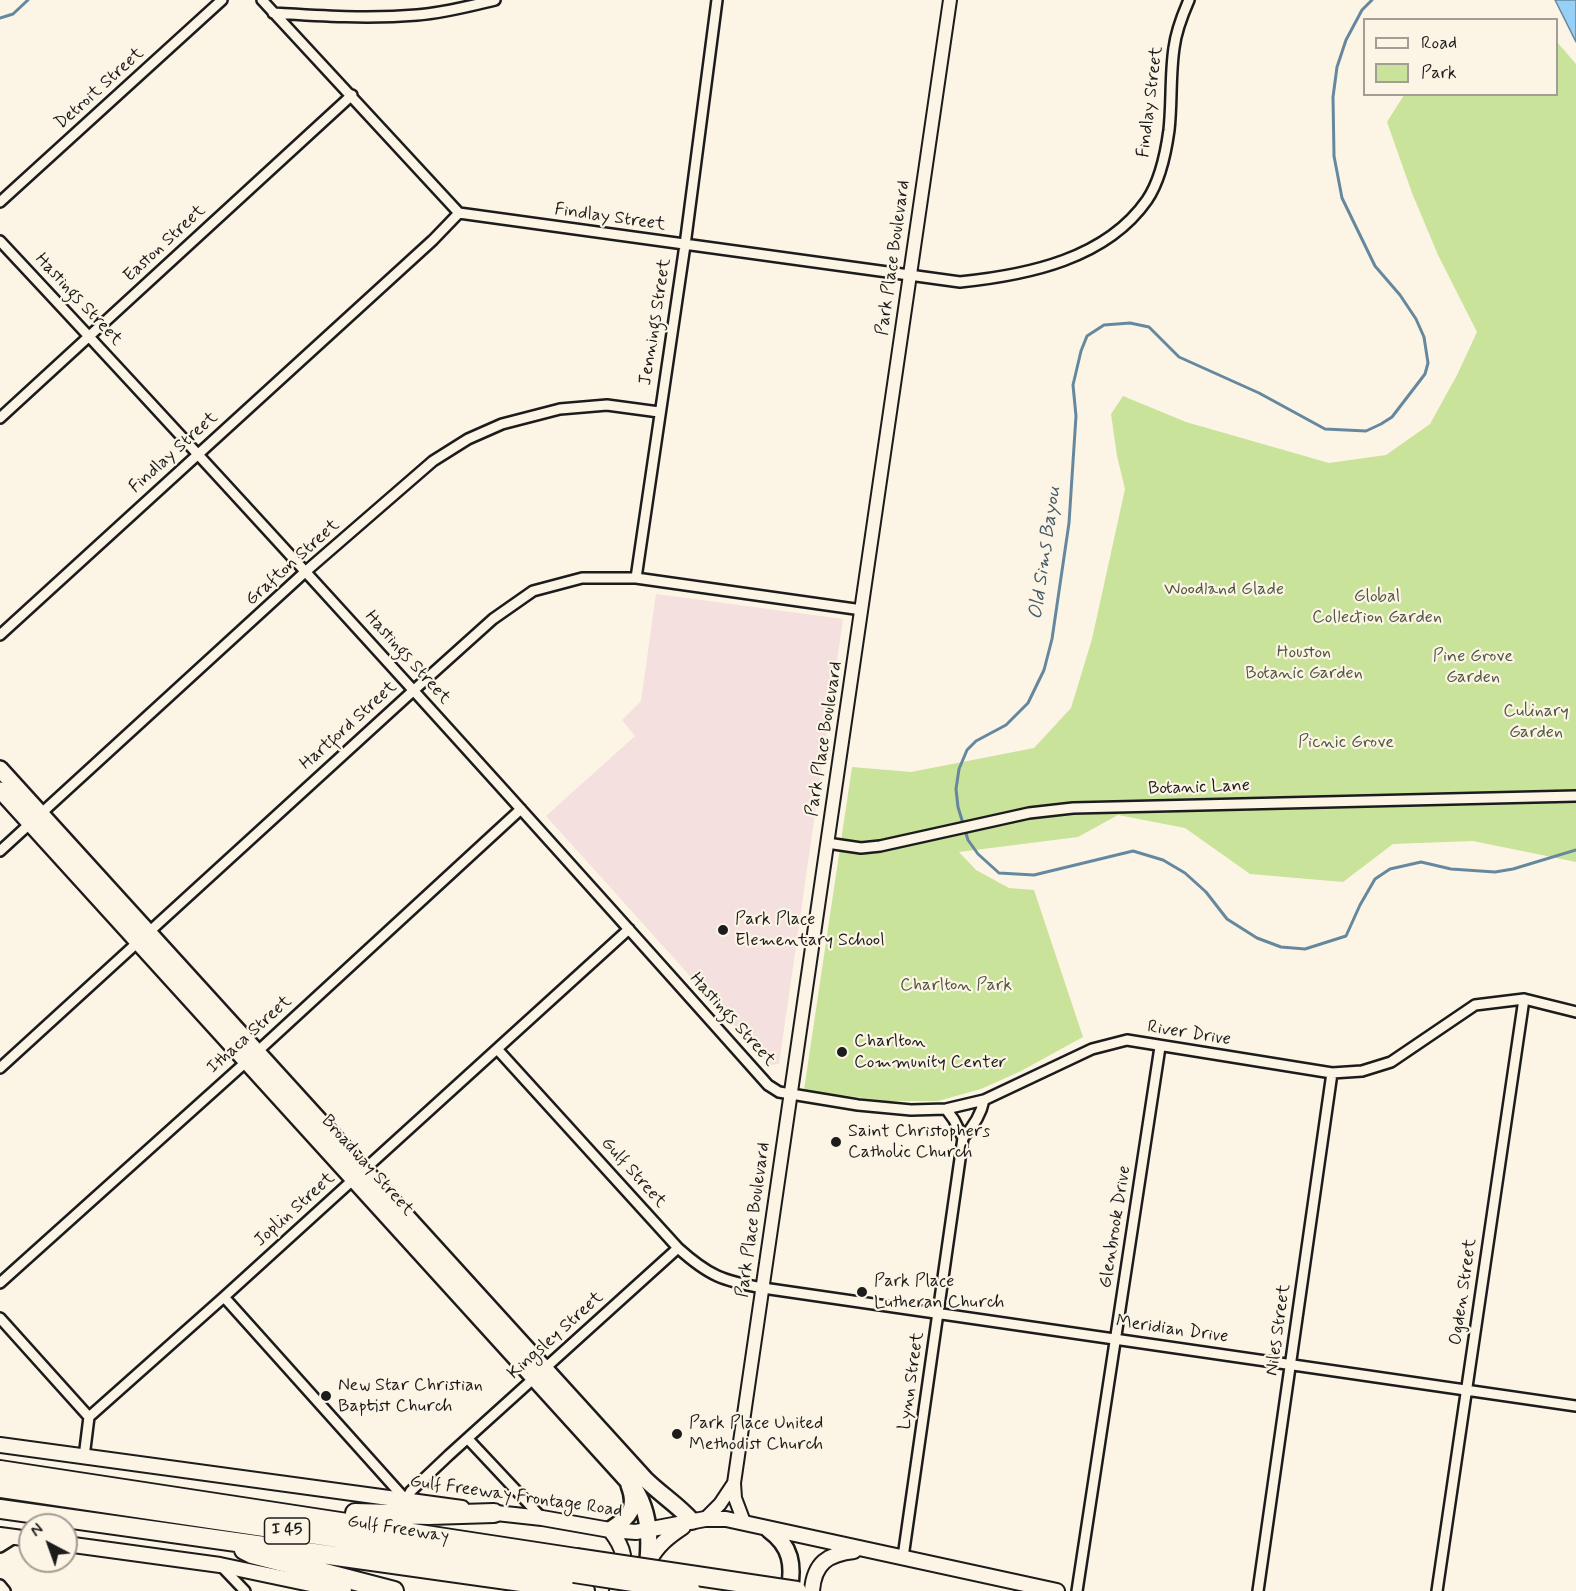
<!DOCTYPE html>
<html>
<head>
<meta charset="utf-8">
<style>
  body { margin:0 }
  #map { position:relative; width:1576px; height:1591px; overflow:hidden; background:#fcf5e5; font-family:Mynerve,sans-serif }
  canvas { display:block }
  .legend { position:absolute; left:1363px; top:18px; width:195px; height:78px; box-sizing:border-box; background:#fcf5e5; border:2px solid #a29e95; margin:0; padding:8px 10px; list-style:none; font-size:18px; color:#1c1c1c }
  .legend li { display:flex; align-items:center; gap:12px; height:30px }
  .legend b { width:30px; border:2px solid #a29e95 }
  .north { position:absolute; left:18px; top:1513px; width:60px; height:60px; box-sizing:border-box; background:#fcf5e5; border:2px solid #a29e95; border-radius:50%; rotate:319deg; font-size:16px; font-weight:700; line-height:24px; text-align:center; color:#1c1c1c }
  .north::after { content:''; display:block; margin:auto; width:21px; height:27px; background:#1c1c1c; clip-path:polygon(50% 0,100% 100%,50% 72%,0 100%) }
</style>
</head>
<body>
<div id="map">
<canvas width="1576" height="1591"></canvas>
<ul class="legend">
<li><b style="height:8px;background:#fcf5e5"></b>Road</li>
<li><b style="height:16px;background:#cae39a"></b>Park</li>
</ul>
<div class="north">N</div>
</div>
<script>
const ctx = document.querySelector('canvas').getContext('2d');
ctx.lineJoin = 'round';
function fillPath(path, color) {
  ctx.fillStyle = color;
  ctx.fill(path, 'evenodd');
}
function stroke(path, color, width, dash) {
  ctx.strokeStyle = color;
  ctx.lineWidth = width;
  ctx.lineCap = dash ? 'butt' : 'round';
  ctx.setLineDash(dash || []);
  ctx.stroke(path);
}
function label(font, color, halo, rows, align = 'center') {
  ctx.font = font + ' Mynerve,sans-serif';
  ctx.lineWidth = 4.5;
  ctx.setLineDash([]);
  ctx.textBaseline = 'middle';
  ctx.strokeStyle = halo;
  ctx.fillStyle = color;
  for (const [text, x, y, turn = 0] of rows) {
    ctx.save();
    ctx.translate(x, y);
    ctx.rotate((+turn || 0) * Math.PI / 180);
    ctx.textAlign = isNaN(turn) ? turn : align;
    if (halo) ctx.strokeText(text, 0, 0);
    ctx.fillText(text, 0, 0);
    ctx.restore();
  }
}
const built = new Path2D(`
  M656 594 843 619 779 1064 770 1065 546 816 635 736 622 720 641 701Z`);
const green = new Path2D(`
  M1557 42 1576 64V862L1473 841 1393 844 1343 882 1250 874 1185 828 1118 815 1078 837 959 852 976 870 1009 888 1034 890 1083 1037 1021 1071 981 1089 938 1101H886L804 1090 852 767 911 772 1034 748 1071 708 1092 639 1125 489 1117 456 1111 414 1123 396 1186 422 1329 463 1386 455 1430 424 1457 375 1477 332 1438 255 1412 193 1387 122 1404 95 1556 94Z`);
const water = new Path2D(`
  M1555 0H1576V42Z`);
const stream = new Path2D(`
  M1372 0 1362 10 1346 40 1337 67 1333 97 1334 156 1342 198 1375 266 1400 295 1416 319 1424 337 1428 363 1425 374 1392 417 1381 424 1366 431 1325 429 1259 393 1179 357 1149 327 1130 323 1104 325 1087 336 1081 351 1073 385 1076 416 1069 523 1052 639 1044 670 1028 703 1006 725 976 741 967 750 959 769 956 789 958 807 968 840 978 854 999 873 1034 875 1133 851 1163 860 1185 873 1206 892 1227 919 1257 938 1281 947 1305 949 1346 936 1360 905 1375 879 1390 869 1421 862 1451 869 1495 872 1513 869 1576 850
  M0 18 13 14 28 0`);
const minor = new Path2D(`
  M262 0 459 213
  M273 13C321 16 369 19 417 15 444 13 470 6 495 0
  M0 202 222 0
  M0 241C260 519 515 801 768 1085L779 1092 858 1105 911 1110 946 1109 984 1100 1092 1049 1127 1040 1332 1073 1362 1071 1391 1062 1475 1005 1524 999 1576 1012
  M0 418 352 95
  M636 578 685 245 717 0
  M0 635 433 240 459 213 960 282C1028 275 1106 259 1147 200 1160 181 1166 152 1169 130 1172 103 1170 75 1174 48 1176 31 1182 16 1189 0
  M827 843 861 848 880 846 1029 813 1073 808 1576 796
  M0 851 305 572 433 461 468 439 502 424 560 409 607 405 659 412
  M498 1050 678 1248C709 1276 723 1281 763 1288L1576 1406
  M0 1068 414 690 493 619 533 591 582 578H636L862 610
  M963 1138C973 1127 981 1115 984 1100
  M0 1283 246 1062 521 809
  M224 1297 406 1500 411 1491 449 1455 678 1248
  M0 1318 89 1417 84 1457
  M89 1417 224 1297 629 929
  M468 1439 542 1518
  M0 1547 16 1537
  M903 1557 963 1138 954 1120 946 1109
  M222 1567 245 1591
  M0 1585 5 1591
  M1077 1591 1160 1047
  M1258 1591 1332 1073
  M1437 1591 1524 999`);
const tertiary = new Path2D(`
  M705 1519 720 1504 734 1483
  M744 1522 735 1498 734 1483 950 0`);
const secondary = new Path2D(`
  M0 1445 462 1508
  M487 1512 542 1518 610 1530 636 1532 705 1519H726L1057 1591
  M610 1530C630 1556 623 1561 617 1591
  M0 1535 30 1539
  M66 1544 220 1565 344 1591
  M649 1561C658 1545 668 1537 683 1527
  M812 1591C814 1563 828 1554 854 1551`);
const primary = new Path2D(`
  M0 769 645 1479C660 1494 678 1505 692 1521
  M0 790 634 1488C652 1515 651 1549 645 1580
  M610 1530C629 1518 638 1508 629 1485
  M769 1530C791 1546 794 1565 789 1591`);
const motorway = new Path2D(`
  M0 1470 576 1558
  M0 1488 574 1573
  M0 1509 585 1591
  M355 1513 429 1515 494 1513
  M244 1550 252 1554 394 1591`);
const motorwayBridge = new Path2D(`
  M576 1558 797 1591
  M574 1573 691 1591`);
const markers = [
  [723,930,6,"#1c1c1c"],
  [842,1052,6,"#1c1c1c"],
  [836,1142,6,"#1c1c1c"],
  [862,1292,6,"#1c1c1c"],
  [326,1396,6,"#1c1c1c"],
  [677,1434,6,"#1c1c1c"]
];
const shields = [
  [287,1531,45]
];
const shieldNames = [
  ["I 45",287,1531]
];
const streetNames = [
  ["Detroit Street",100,89,-42],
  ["Findlay Street",1151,102,-83],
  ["Findlay Street",610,218,8],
  ["Easton Street",165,244,-43],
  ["Park Place Boulevard",894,258,-82],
  ["Hastings Street",78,300,47],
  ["Jennings Street",656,322,-81],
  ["Findlay Street",174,453,-42],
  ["Grafton Street",293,563,-42],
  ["Hastings Street",407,658,48],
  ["Hartford Street",349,726,-42],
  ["Park Place Boulevard",825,739,-81],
  ["Botanic Lane",1199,788,-2],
  ["Hastings Street",732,1020,48],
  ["River Drive",1189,1034,9],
  ["Ithaca Street",250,1035,-42],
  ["Broadway Street",367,1166,48],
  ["Gulf Street",633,1173,48],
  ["Joplin Street",295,1210,-42],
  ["Park Place Boulevard",754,1220,-82],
  ["Glenbrook Drive",1116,1227,-81],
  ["Ogden Street",1464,1292,-82],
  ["Meridian Drive",1172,1330,8],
  ["Niles Street",1279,1330,-82],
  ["Kingsley Street",556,1336,-42],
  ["Lynn Street",912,1381,-82],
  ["Gulf Freeway Frontage Road",516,1497,8],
  ["Gulf Freeway",398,1530,9]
];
const parkNames = [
  ["Woodland Glade",1224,590],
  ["Global",1377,597],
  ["Collection Garden",1377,618],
  ["Houston",1304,653],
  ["Botanic Garden",1304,674],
  ["Pine Grove",1473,657],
  ["Garden",1473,678],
  ["Culinary",1536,712],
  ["Garden",1536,733],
  ["Picnic Grove",1346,743],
  ["Charlton Park",956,986]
];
const poiNames = [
  ["Park Place",735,920],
  ["Elementary School",735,941],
  ["Charlton",854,1042],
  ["Community Center",854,1063],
  ["Saint Christophers",848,1132],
  ["Catholic Church",848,1153],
  ["Park Place",874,1282],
  ["Lutheran Church",874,1303],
  ["New Star Christian",338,1386],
  ["Baptist Church",338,1407],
  ["Park Place United",689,1424],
  ["Methodist Church",689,1445]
];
const waterNames = [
  ["Old Sims Bayou",1046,553,-82]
];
fillPath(built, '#f3e0df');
fillPath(green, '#cae39a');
fillPath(water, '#97d0f6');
stroke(water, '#66889f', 1.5);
stroke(stream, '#66889f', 3);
stroke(minor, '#1c1c1c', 14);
stroke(tertiary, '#1c1c1c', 16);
stroke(secondary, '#1c1c1c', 18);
stroke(primary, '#1c1c1c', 20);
stroke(motorway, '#1c1c1c', 22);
stroke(minor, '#fcf5e5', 9);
stroke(tertiary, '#fcf5e5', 12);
stroke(secondary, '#fcf5e5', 14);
stroke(primary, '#fcf5e5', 15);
stroke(motorway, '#fcf5e5', 18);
stroke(motorwayBridge, '#1c1c1c', 22, []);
stroke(motorwayBridge, '#fcf5e5', 18);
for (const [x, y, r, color] of markers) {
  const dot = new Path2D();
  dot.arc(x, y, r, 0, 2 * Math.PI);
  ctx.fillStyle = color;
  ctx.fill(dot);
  stroke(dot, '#fcf5e5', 2);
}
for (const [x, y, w] of shields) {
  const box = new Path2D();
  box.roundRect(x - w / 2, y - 13, w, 26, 4.5);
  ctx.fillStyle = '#fcf5e5';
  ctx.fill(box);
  stroke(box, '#1c1c1c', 1.5);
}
label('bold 16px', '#1c1c1c', null, shieldNames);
label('18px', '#1c1c1c', '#fcf5e5', streetNames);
label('18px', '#505842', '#fcf5e5', parkNames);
label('18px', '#1c1c1c', '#fcf5e5', poiNames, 'left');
label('italic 20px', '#475b68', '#fcf5e5', waterNames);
</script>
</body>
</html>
